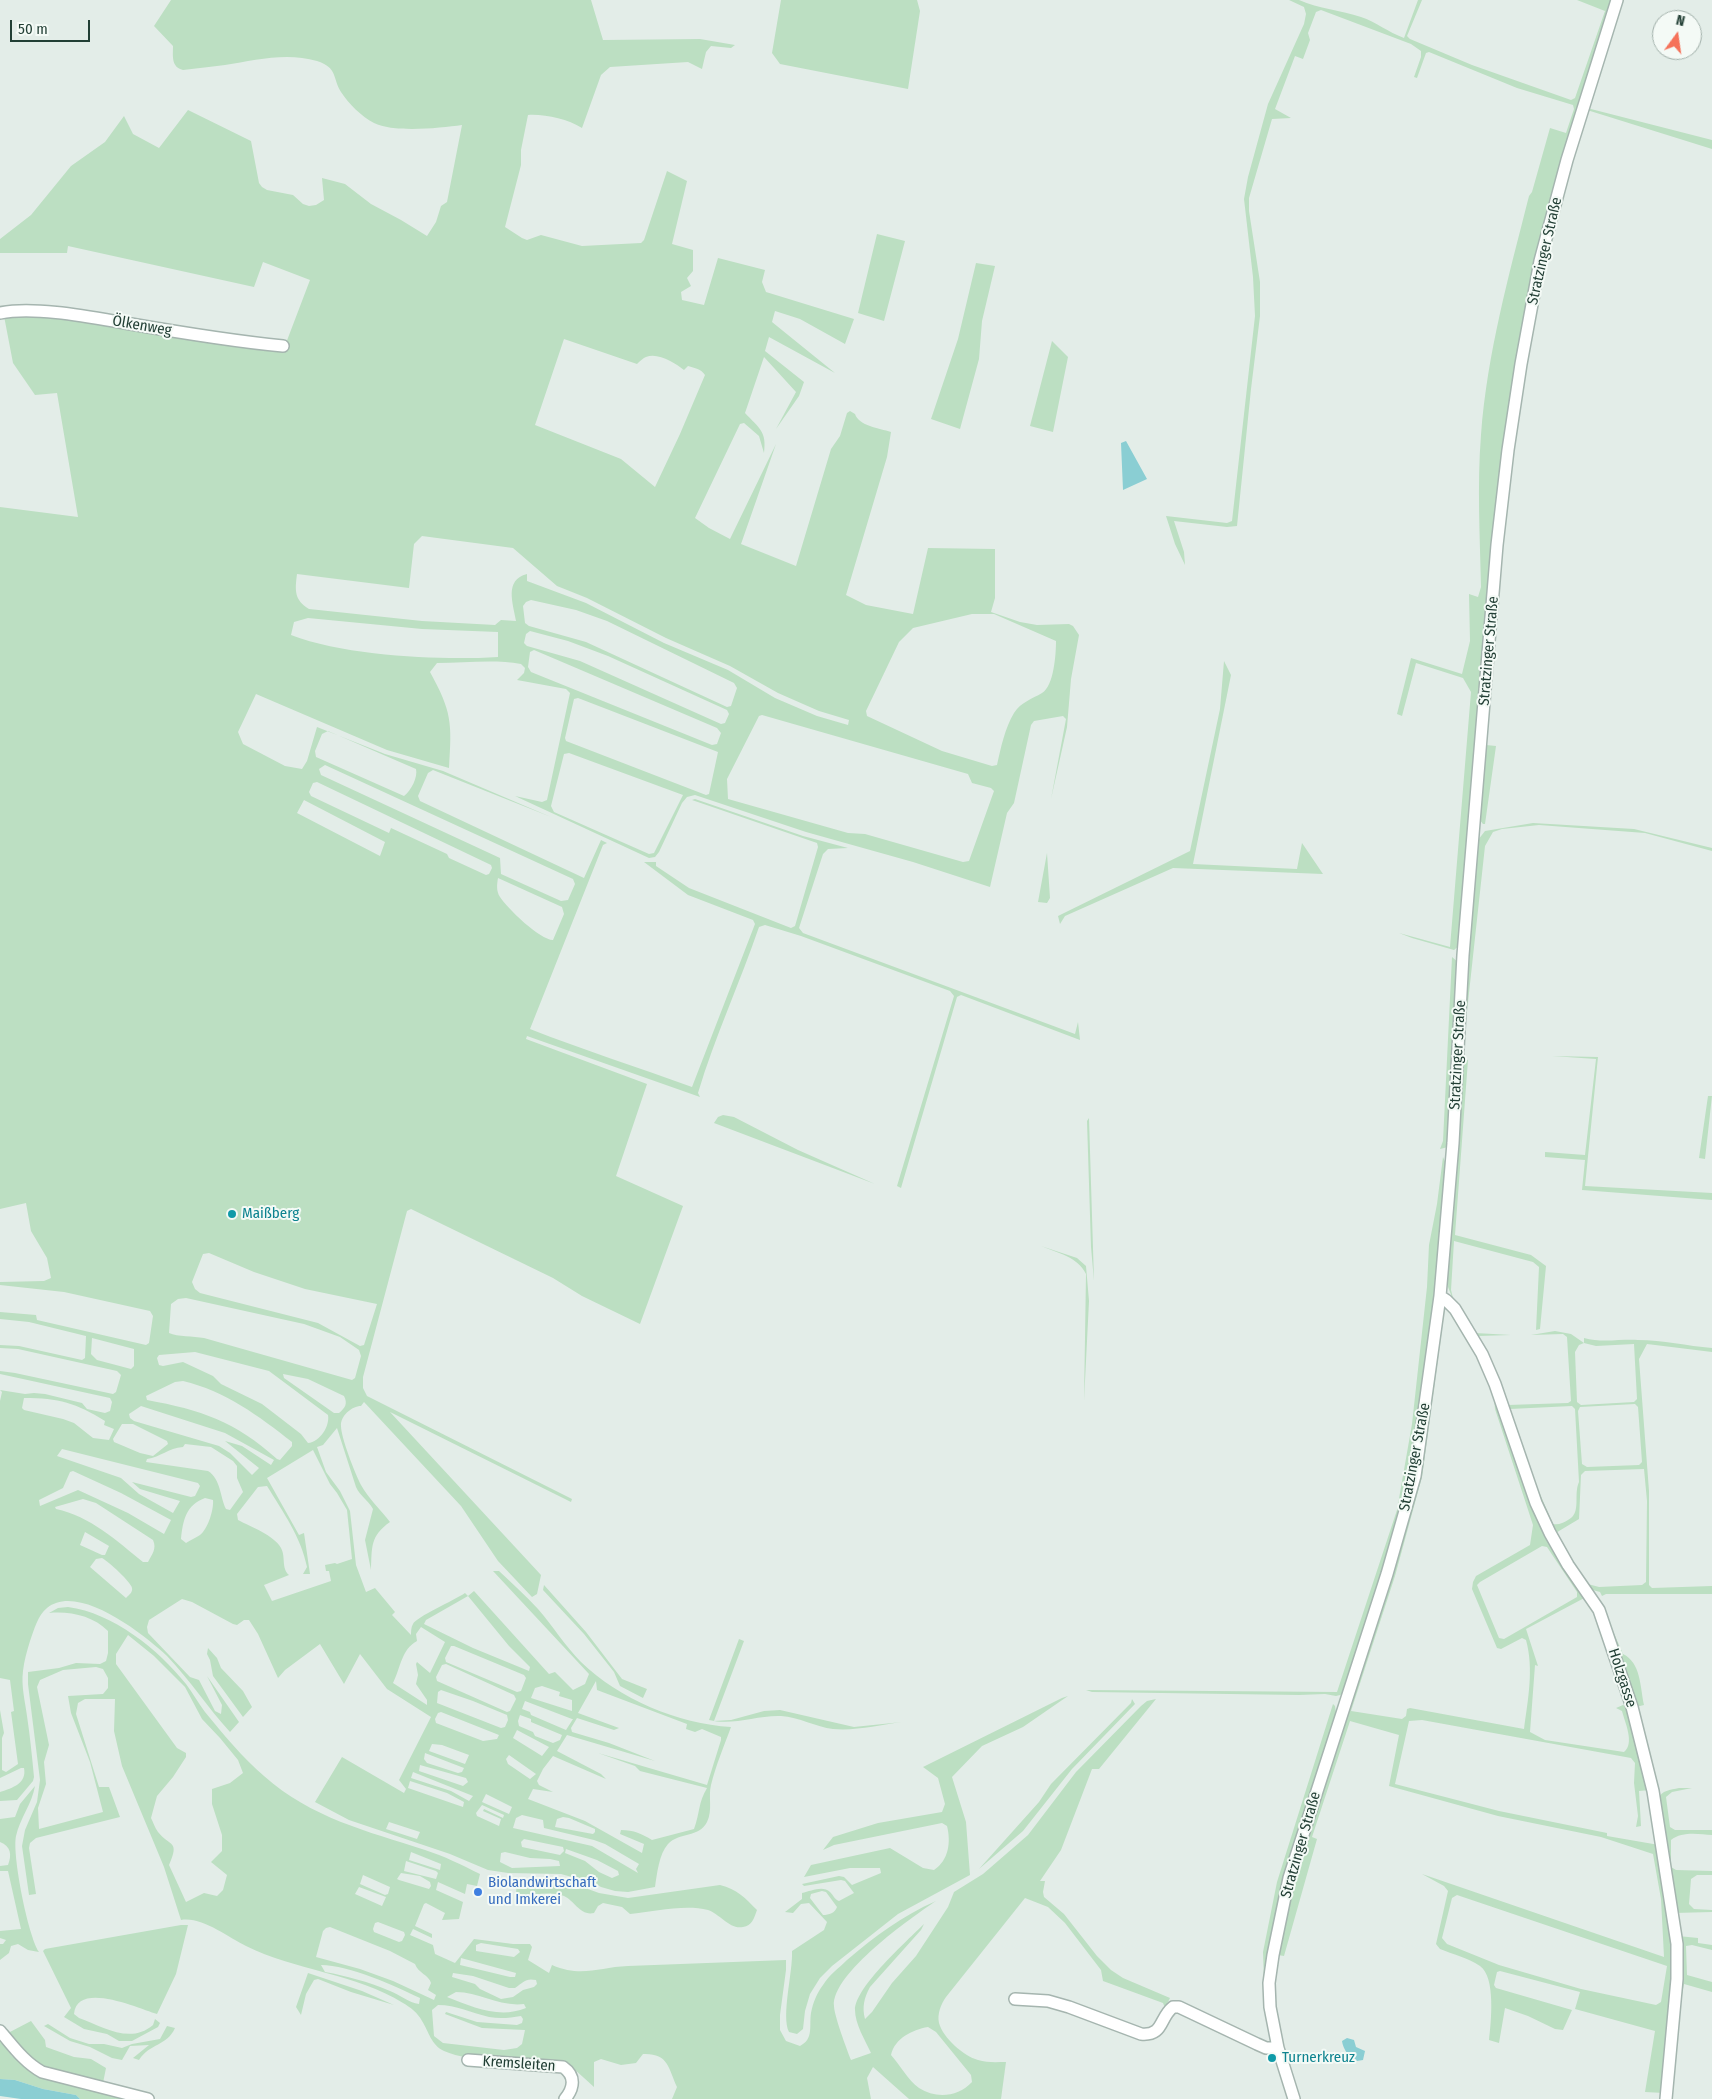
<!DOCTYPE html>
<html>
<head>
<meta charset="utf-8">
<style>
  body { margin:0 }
  #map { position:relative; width:1712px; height:2099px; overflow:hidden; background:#e3ede8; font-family:"Fira Sans Condensed",sans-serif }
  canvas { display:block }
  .north { position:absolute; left:1652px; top:10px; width:50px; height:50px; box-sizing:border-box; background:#f4faf6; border:1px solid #a0afa9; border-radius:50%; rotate:14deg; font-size:14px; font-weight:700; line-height:20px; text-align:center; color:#223f35 }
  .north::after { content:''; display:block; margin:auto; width:18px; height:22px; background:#f5725a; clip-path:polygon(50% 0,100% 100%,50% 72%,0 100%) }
  .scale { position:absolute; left:10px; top:20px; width:80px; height:22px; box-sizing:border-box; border:2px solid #223f35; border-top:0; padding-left:6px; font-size:15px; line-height:18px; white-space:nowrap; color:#223f35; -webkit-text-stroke:4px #f4faf6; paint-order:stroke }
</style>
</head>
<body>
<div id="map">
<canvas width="1712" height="2099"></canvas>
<div class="north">N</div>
<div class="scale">50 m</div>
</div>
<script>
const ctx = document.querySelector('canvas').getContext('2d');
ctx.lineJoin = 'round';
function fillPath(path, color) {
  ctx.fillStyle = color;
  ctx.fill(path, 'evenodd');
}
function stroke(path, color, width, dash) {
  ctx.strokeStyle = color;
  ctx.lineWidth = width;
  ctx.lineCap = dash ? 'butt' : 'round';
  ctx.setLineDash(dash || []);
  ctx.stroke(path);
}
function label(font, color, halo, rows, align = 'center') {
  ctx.font = font + ' "Fira Sans Condensed",sans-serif';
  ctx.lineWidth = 4;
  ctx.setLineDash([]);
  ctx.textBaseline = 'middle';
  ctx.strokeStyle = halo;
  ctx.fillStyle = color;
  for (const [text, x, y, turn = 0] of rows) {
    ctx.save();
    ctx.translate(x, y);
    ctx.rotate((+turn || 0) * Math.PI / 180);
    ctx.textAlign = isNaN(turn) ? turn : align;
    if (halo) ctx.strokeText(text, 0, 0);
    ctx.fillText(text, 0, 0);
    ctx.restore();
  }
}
const green = new Path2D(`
  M171 0H591L603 40 700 39 735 45 731 48 711 46 706 52 702 69 688 62 610 67 601 75 582 128C567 119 545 114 528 115L521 150V165L505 227 522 238 527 240 541 235 582 246 641 243 644 240 667 171 687 181 672 244 693 250V271L687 278 691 286 681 292 682 300 704 305 718 258 765 270 762 282 766 292 854 319 845 344 800 319 775 311 772 322 835 373 769 337 765 351 804 382 799 396 776 429 796 392 764 357 745 413C759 428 767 431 764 453L759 436 744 423 740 424 695 518 709 528 730 539 776 444 741 544 796 566 831 449 840 436 847 413 850 411 855 414C859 426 879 428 891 432L887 457 846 595 866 605 913 614 928 548 995 549V598L991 612 1020 622 1037 625 1069 624 1073 626 1079 635 1071 679 1067 727 1051 799 1066 719 1063 716 1034 721 1031 725 1014 803 1007 813 990 887 913 862 806 832 695 795 687 797 682 803 659 852 655 857 649 858 515 796 542 802 547 800 570 693 566 689 517 680 524 673 525 668 521 664C494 659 465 663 437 663L430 672C452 712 452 723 449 768L387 750 256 694 238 732 243 744 285 766 302 769 307 761 317 727 385 754 443 771 551 817 433 770 428 773 418 796 420 801 584 878 601 840 607 843 603 845 530 1029C583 1050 638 1067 692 1087L755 924 753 920 688 895 644 862H656V866L689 888 791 928 795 926 818 847 817 843 692 800 695 799 803 836 848 848 828 849 823 854 799 928 803 933 1075 1034 1078 1022 1080 1040 961 995 957 997 901 1188 897 1186 954 996 950 991 801 936 765 925 759 927C740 983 715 1036 698 1093L700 1097 527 1036 526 1039 647 1084 616 1176 683 1206 640 1324 582 1296 553 1278 411 1209 407 1211 363 1377V1388L367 1396 572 1499 571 1502 390 1412 541 1575 537 1594 532 1597 498 1561 461 1506 364 1402 361 1406C352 1406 340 1416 341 1426 341 1438 355 1473 361 1485 368 1498 381 1510 390 1522 370 1536 372 1547 371 1570L365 1540 373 1509C368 1500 360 1496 356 1487L337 1428 323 1445 317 1447 326 1472 340 1491 350 1511 356 1565 366 1592 375 1588 395 1612 392 1615 411 1635C411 1632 411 1627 413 1624 416 1617 455 1600 465 1593L468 1596 474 1591 549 1674 555 1672 573 1690 585 1684 589 1674 493 1571H499C512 1583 526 1596 538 1609 553 1626 565 1646 581 1662 619 1699 678 1724 731 1727 724 1746 716 1765 711 1785 708 1797 713 1810 707 1822 699 1838 679 1832 668 1844 659 1854 657 1874 655 1887L628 1892 615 1891 601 1887 586 1878 579 1879 561 1874 508 1873 488 1870 450 1854 349 1820 315 1802 342 1757 404 1793 406 1789 399 1780 431 1717 387 1689 360 1654 344 1684 320 1644 285 1670 278 1678 258 1634 249 1620H244L237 1625 233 1624 192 1602 182 1599 149 1620 147 1627 148 1633 190 1677 199 1680 215 1711 221 1714 222 1705 207 1676 239 1722 230 1732C208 1708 190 1680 167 1656 145 1635 78 1582 47 1608 38 1615 34 1630 30 1641 27 1651 24 1661 23 1671 21 1686 25 1701 27 1716 30 1736 32 1756 34 1777L33 1781 17 1800 0 1801V1792C13 1788 27 1783 24 1768H21L0 1778V1710L4 1733 2 1738V1770L6 1772 18 1764 11 1712 14 1711 10 1680 0 1678V1401L2 1392 0 1390 25 1394 34 1393 45 1394 82 1403 87 1409 105 1413 110 1411 112 1402 110 1398 0 1374V1371L15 1373 113 1394 116 1392 121 1375 117 1371 18 1349 0 1348V1345L19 1346 82 1360 85 1358 86 1336 29 1322 0 1319V1312L36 1315 37 1320 146 1345 149 1343 153 1316 150 1311 64 1292 0 1285V1282L44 1281 51 1278 47 1258 31 1231 26 1203 0 1209V507L78 517 57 393 35 395 13 363 4 316 12 315 75 319 283 351 310 280 263 262 254 287 68 246 67 253H0V239L31 215 71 166 105 142 124 116 133 134 159 148 188 110 251 141 259 183 262 187 267 190 293 195 303 204 309 206 316 205 324 200 322 178 345 184 371 204 401 220 427 236 436 222 441 206 447 202 462 125C440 128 394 133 374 123 361 116 349 104 341 92 332 77 338 68 317 61 287 52 255 60 225 65 212 67 197 68 183 70 171 67 173 56 173 46L154 26ZM564 339 637 364C639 362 643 358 646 357 658 352 675 363 684 370L688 366C695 368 701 369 705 375L680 434 655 487 621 459 535 425ZM422 536 513 548 557 586 587 598 666 638 730 666 778 693 819 711 849 720 848 725 817 716 775 698 728 670 664 643 586 603 527 581V574C504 580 513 603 516 621L501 620 495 625 422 621 309 609C294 600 295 590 297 574L409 588 414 544ZM531 600 576 610 607 621 734 683 737 688 731 706 727 707 586 642 529 626 525 623 523 606 526 602ZM972 614H994L1056 641C1056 654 1054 686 1042 693 1032 699 1021 702 1014 713 1005 728 1001 747 997 765L992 766 942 751 867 716 866 711 899 642 913 628ZM308 618 422 629 498 632V657C486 658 472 658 459 658 409 658 338 653 291 635L294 622ZM530 631 568 641 608 656 727 710 729 714 725 723 721 724 580 661 527 646 524 643 526 634ZM534 650 717 728 721 733 717 744 712 745 531 672 528 667 530 652ZM578 698 718 752 709 794 706 795 566 741 565 738 574 699ZM762 715 968 774 972 783 991 788 994 791 969 861 963 862 865 834 848 833 728 799 727 779 759 716ZM328 731 416 769C418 777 411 791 404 796L316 757 315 751 322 734ZM569 753 683 795 654 853 649 854 554 812 551 806 564 754ZM325 765 573 879 575 884 568 900 561 901 501 874 500 858 321 775 319 769ZM317 782 491 865 492 868 489 874 486 875 449 858 447 854 391 828 389 833 311 796 309 792 313 783ZM304 800 385 842 380 856 297 813ZM498 878 562 907 564 914 553 940C540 940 507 908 500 897 496 891 497 884 498 878ZM209 1253 254 1272 305 1289 377 1304 364 1345 360 1346 318 1323 200 1293 195 1289 192 1282 203 1254ZM186 1298 304 1324 340 1337 359 1350 361 1356 355 1378 352 1380 204 1338C193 1336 178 1337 169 1333L171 1304 178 1299ZM92 1338 134 1349V1366L131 1369 97 1360 91 1354ZM195 1352 269 1371 328 1415C330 1426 320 1442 308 1443L301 1434 262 1404 221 1384 213 1376 183 1362 163 1366 159 1365 157 1358 159 1355ZM283 1374 308 1379 344 1396C348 1404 345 1408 339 1413H334L284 1378ZM183 1381C225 1391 259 1416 292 1442V1446L280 1460 277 1459C235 1421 201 1410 147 1400L146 1396 175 1382ZM24 1398C59 1398 76 1403 105 1421L104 1425 114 1429 109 1440 93 1438 74 1423 63 1419 24 1410 22 1408ZM141 1406 225 1433 274 1460 271 1465 242 1446 225 1441 259 1468 252 1475 230 1453 219 1446 134 1421 130 1418 129 1414ZM122 1424H133L167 1441 168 1444 153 1456 140 1453 114 1442 113 1439ZM185 1444 211 1447 233 1461 237 1466V1478L243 1492 230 1510 226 1509C220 1497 221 1479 208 1471L146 1462 147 1459C161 1457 168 1448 183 1447ZM62 1449 198 1483 200 1486 195 1496 191 1497 132 1482 140 1489 180 1501 173 1513 139 1494 121 1478 57 1456ZM313 1450 330 1484 337 1493 347 1510 352 1559 337 1564 335 1563 325 1565 326 1571H329L331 1581 272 1601 264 1585 289 1575C281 1568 286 1557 281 1548 274 1535 251 1527 238 1520L237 1514 258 1487 267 1486C283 1512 301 1537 307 1567L303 1574H310L304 1533 299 1535 267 1478ZM73 1471 121 1493 171 1520 164 1534 128 1513 78 1490 40 1506 39 1500 63 1488 70 1472ZM205 1498 213 1500C214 1509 208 1529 200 1535 196 1538 190 1540 186 1543L181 1539C183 1520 186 1505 205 1498ZM83 1499 96 1503 153 1540C157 1549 152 1554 148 1562H143C117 1541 90 1516 56 1509L55 1507ZM85 1532 109 1546 105 1555H102L80 1545ZM102 1558C108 1561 132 1583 132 1588 133 1592 129 1595 126 1598L90 1567 96 1559ZM468 1596 509 1646 530 1667 529 1671 473 1648 424 1624 426 1620ZM421 1627 445 1642 430 1673 417 1662 416 1664 418 1675 416 1684 427 1700V1705L393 1683C401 1667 401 1650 417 1641L416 1634ZM451 1646H454L524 1675 526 1678 521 1691 517 1692 446 1662 445 1658ZM446 1664 514 1695 516 1699 510 1711 507 1712 437 1681 436 1677 442 1665ZM596 1681 597 1690 687 1724 686 1729 695 1732 702 1729 721 1737V1740L707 1785 598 1753 635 1766 640 1771 707 1788C698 1803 700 1813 694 1829L652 1840C642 1834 634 1830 621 1830L620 1834 644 1844 642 1853 585 1821 528 1799 533 1789 553 1792 539 1785 537 1781 543 1769 553 1756 606 1779 601 1774 557 1751 567 1735 655 1761 609 1743 572 1732 571 1728 577 1718 614 1730 619 1728 578 1713ZM542 1686 560 1692 559 1696 572 1700V1711L531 1698 535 1688ZM441 1690 473 1701 507 1715 508 1720 505 1727 501 1728 437 1703 438 1692ZM525 1701 572 1719H573L566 1730 531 1715 530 1712 522 1709ZM441 1712 499 1735 497 1739 483 1741 436 1723 435 1719 438 1713ZM520 1715 531 1719V1722L562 1735 560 1740 553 1743 535 1736 533 1732 519 1726 518 1721ZM517 1730 549 1747 542 1756 513 1738ZM432 1744 442 1745 469 1755 465 1764 429 1751ZM425 1753 464 1768 462 1772 458 1773 427 1763 424 1759ZM509 1755 536 1774 530 1779 508 1764 506 1759ZM420 1765 466 1778 468 1782 463 1786 419 1771ZM413 1772 473 1796 469 1801 451 1791 411 1778ZM410 1781 447 1793 464 1802 463 1807 408 1788ZM486 1794 512 1807 509 1814 482 1802ZM482 1805 504 1815 503 1818 484 1809 483 1811 501 1819 499 1826 477 1816 476 1813ZM522 1815 543 1820 544 1828 594 1840 605 1844 639 1864 636 1869 638 1873 592 1846 513 1828 516 1818ZM563 1817 569 1818 595 1829V1832L593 1834 555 1827 557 1819ZM389 1822 420 1832 417 1839 386 1829ZM524 1839 563 1847 564 1851 560 1855 522 1847 521 1842ZM566 1849 597 1860 618 1871 619 1875 612 1878 599 1872 585 1861 565 1853ZM505 1852 530 1858 550 1859 559 1861 560 1866 512 1868 500 1862 501 1853Z
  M781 0H917L920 11 908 89 780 64 772 53Z
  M1289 0H1299C1319 9 1341 10 1361 17 1376 22 1388 32 1404 38L1418 0H1422L1407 36 1410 39 1472 65 1571 100 1575 98 1605 11 1577 0H1612L1517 363 1460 945 1454 950 1412 938 1399 933 1450 947 1471 692 1463 678 1416 663 1402 716 1397 714 1411 658 1462 674 1470 641 1469 594 1478 597 1481 587C1480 537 1477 485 1481 435 1487 354 1509 275 1529 196L1532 192 1550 128 1566 133 1574 109 1573 105 1517 88 1429 52 1426 53 1417 78 1414 77 1421 57V51L1411 44 1321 10 1316 12 1308 33 1310 40 1303 59 1295 56 1275 109 1291 118 1272 119 1249 198V211L1260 282V316L1251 389 1237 526 1227 527 1174 521 1184 552 1185 565 1175 544 1166 516 1227 523 1232 521 1255 316 1253 277 1244 199 1248 177 1268 104 1304 24 1306 14 1304 7Z
  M1587 108 1712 140V149L1587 110Z
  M877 234 905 241 884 321 858 313Z
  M976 263 995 266 982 321 979 359 960 429 931 419 958 339Z
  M1052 341 1068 357 1053 432 1030 426Z
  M1224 661 1231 675 1193 864 1297 869 1302 843 1323 874 1173 868 1065 916 1060 924 1058 916 1190 851 1220 709Z
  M1486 745 1496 746 1485 824H1483L1479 819Z
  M1533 823 1634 829 1712 848V851L1645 833 1539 825 1502 829 1493 832 1485 846 1463 1048 1478 840 1485 831Z
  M1047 853 1050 898 1047 903 1038 902Z
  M1452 957 1459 963 1448 1147 1440 1149 1443 1141Z
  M1552 1056 1598 1057 1585 1186 1712 1193V1200L1582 1190 1585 1160 1545 1157V1152L1585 1155 1596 1059Z
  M1465 1059 1468 1060 1455 1235 1531 1255 1546 1266 1540 1329 1536 1330 1539 1267 1533 1262 1454 1241 1451 1290 1454 1302 1448 1287 1447 1264 1463 1060Z
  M1708 1096H1712L1705 1159 1699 1158Z
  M723 1115 734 1117 798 1150 875 1184 714 1123 718 1117Z
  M1089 1118 1094 1281 1091 1247 1087 1121Z
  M1443 1157 1446 1164 1434 1297 1411 1475 1402 1511 1344 1694 1336 1696 1325 1694 1299 1695 1092 1692 1086 1690 1337 1692 1397 1510 1412 1424 1427 1287 1429 1245 1437 1204Z
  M1041 1246 1077 1258 1086 1266 1089 1301 1084 1401 1086 1274C1078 1257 1058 1253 1041 1246Z
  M1445 1307 1422 1477 1395 1576 1351 1711 1402 1719 1406 1716 1407 1709 1410 1708 1524 1729C1528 1699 1534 1669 1526 1640L1522 1638 1501 1649 1497 1648 1472 1589 1473 1582 1476 1576 1530 1545 1533 1525 1495 1409 1493 1385 1533 1505 1588 1596 1526 1629 1538 1666 1535 1665 1530 1732 1545 1740 1624 1752C1635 1743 1625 1723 1622 1711L1616 1708 1623 1705 1628 1707 1650 1790 1639 1791 1641 1826 1636 1827 1638 1816 1634 1783 1635 1763 1631 1758 1422 1720 1409 1721 1395 1784 1499 1811 1607 1833V1836L1659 1845 1675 1945 1664 2093 1645 2092 1655 2031 1575 2009 1580 1992 1500 1971 1497 1972 1494 1985 1496 1988 1572 2010 1563 2030 1555 2029 1528 2016 1505 2008 1499 2043 1489 2040C1491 2023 1496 1977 1480 1966 1469 1958 1452 1954 1440 1949L1436 1944 1448 1891 1444 1886 1422 1874 1664 1957 1661 1899 1653 1854 1601 1837 1498 1816 1389 1786 1399 1735 1350 1721 1312 1837 1317 1839 1284 1956 1278 1955 1293 1879 1410 1514 1443 1309ZM1542 1546 1547 1547 1577 1592V1597L1504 1639 1499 1638 1477 1585 1480 1582ZM1457 1895 1667 1966 1661 2002 1656 2005 1581 1989 1499 1965 1447 1944 1442 1938 1452 1898Z
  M1555 1331 1571 1334 1584 1343V1338C1601 1343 1620 1339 1638 1340 1663 1340 1687 1346 1712 1348V1352L1647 1344 1639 1359 1649 1491V1585L1652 1588 1712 1586V1594H1606L1602 1596 1600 1592 1589 1589 1584 1583 1599 1587 1642 1585 1646 1582 1647 1501 1644 1469 1585 1471 1581 1475 1579 1519 1554 1534 1475 1333 1511 1335 1478 1336 1492 1361 1508 1405 1568 1403 1571 1401 1567 1337 1563 1334 1531 1335ZM1584 1343 1596 1346 1634 1344 1637 1399 1634 1402 1581 1405 1577 1402 1575 1352 1579 1345ZM1635 1404 1638 1407 1642 1462 1639 1465 1587 1467 1582 1464 1578 1411 1580 1407ZM1572 1406 1575 1409 1579 1482C1573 1495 1582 1513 1568 1520 1563 1523 1559 1525 1553 1524L1533 1478 1510 1409Z
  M544 1585 586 1632 622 1679 647 1689 643 1698 620 1686 614 1672 584 1634 543 1590Z
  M1599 1599 1623 1654C1641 1663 1640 1686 1644 1705L1636 1707 1598 1603Z
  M68 1607C113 1613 158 1649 186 1684 193 1693 198 1703 205 1712 223 1734 243 1758 264 1776 311 1818 367 1831 425 1850 444 1856 462 1865 480 1874L477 1886 467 1884 465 1894 438 1882 436 1890 463 1902 459 1919 442 1920 445 1913 426 1903 424 1904 415 1926 432 1934V1938L413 1929 410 1935 433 1945 435 1954 455 1963 474 1939 513 1944H530L532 1947 528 1960 549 1973 552 1965C582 1978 599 1967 628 1966 681 1964 733 1962 786 1960V1970L780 2015V2030L786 2041 800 2046C814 2039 809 2026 811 2013 813 2002 817 1993 823 1985 829 1975 839 1968 847 1960 875 1936 902 1916 936 1901 912 1917 831 1974 834 2006 834 2015 847 2050 851 2060L871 2053C865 2040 855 2024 855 2010 855 1987 908 1940 924 1924L921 1930 870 1987C864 1998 862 2007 865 2019L872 2012 892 1983 916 1956 948 1907 954 1892 983 1874 1028 1835 1076 1772 1141 1706 1147 1701 1156 1699 1099 1769H1092L1061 1850 1040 1881H1045L1043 1892 1044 1897 1064 1914 1097 1956 1111 1970 1123 1978 1170 1998 1165 2008 1163 2003 1103 1981 1101 1970 1065 1923 1048 1907 1025 1898 946 1997C941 2004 937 2014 939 2023 943 2038 964 2056 978 2060 987 2063 998 2062 1006 2062L1001 2099H909L873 2067 867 2078 871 2099H672L677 2087C668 2067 668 2053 643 2054L636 2063 621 2065 601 2059 594 2062V2087L573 2068 564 2063C533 2061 470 2063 444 2051 431 2045 429 2032 422 2021 418 2013 410 2007 403 2003 357 1974 294 1970 246 1946 228 1937 201 1916 181 1920L164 1867 122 1766 114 1731 115 1699H85L78 1703 76 1714 99 1787H109L120 1817 36 1838 30 1843 29 1848 36 1894 29 1895 22 1846 25 1830 37 1802 40 1780 28 1684V1672L59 1668 76 1663 100 1664 106 1661 108 1653V1631C93 1616 70 1611 49 1613L58 1608ZM128 1635 154 1656 185 1687 202 1719 220 1738 238 1760 243 1773 230 1783 212 1789V1804L222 1835V1851L211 1862 227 1875 223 1890 217 1896 204 1893 186 1902 169 1865C180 1840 170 1847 158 1832 155 1828 153 1822 151 1818L157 1796 173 1777 186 1757V1753L177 1748 116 1664V1654ZM96 1667 103 1669 108 1678V1688L103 1694 68 1696 71 1713 90 1762 103 1812 39 1829 38 1808 46 1784 44 1762 49 1745 37 1687 40 1680 63 1670ZM411 1852 441 1864 440 1870 409 1860ZM406 1861 436 1871 438 1873 436 1879 404 1871ZM401 1873 420 1876 430 1882 431 1886 429 1889 399 1880 397 1879ZM363 1875 390 1887 388 1894 385 1895 360 1884ZM359 1887 386 1897 382 1906 355 1894ZM378 1922 404 1932 405 1935 402 1941 399 1942 374 1932 373 1929 375 1923ZM330 1927 390 1951 415 1964C418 1973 429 1975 431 1983L428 1990 436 1995 434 2000 393 1981 360 1969 316 1957 323 1931 326 1928ZM481 1943 518 1949 520 1952 514 1957 476 1951V1945ZM461 1958 516 1973 515 1977H510L460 1965ZM321 1965C349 1965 395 1986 420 1998L419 2004C409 2003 399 1994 390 1991 369 1982 347 1976 325 1972ZM453 1973 473 1976 509 1988H515C524 1982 525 1978 536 1980L537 1984 534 1987 523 1990 513 1997 501 1999 480 1989 475 1984 452 1977ZM456 1992C480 1992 499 2007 524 2004L526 2008C499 2019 473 2007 447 1997ZM438 2005C456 2005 472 2013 489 2017 500 2019 510 2018 521 2016L523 2019 522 2023 517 2025 477 2022 446 2012 445 2014 482 2028 525 2030 522 2044 517 2048 504 2050 443 2043 434 2036 432 2010ZM928 2027 936 2032 971 2075 972 2082C958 2097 936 2099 919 2088 908 2080 900 2065 891 2055 895 2038 912 2030 928 2027Z
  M739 1639 744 1641 714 1721 731 1720 764 1711 780 1710 854 1727 902 1722C879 1725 856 1731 833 1729 816 1727 799 1717 781 1716 757 1715 733 1726 709 1720Z
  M208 1648 217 1658 221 1668 243 1691 252 1707 243 1717 213 1676 210 1660 207 1654Z
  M1068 1696 1023 1727 982 1746 952 1777 966 1822 970 1875 898 1914 832 1966 820 1978 810 1994 805 2011 803 2029 797 2034 789 2032C781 2016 793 1972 792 1951L824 1930 827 1922 809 1903 801 1904 793 1913 785 1912 802 1899V1893C811 1891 823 1885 830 1892 834 1896 834 1899 839 1901L854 1893 845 1881 841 1880 804 1886 802 1884 839 1876 844 1877 852 1885 881 1873 880 1868H850L804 1877 811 1865 890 1848 923 1868 934 1870C949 1860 951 1842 947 1826L942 1823 834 1845 823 1850 833 1837 878 1823 942 1812 945 1804 938 1778 923 1767 1062 1698ZM822 1891 826 1892 837 1907C835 1913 829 1915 823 1915L810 1898 811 1894Z
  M1132 1699 1135 1704 1072 1769 1023 1831 979 1869 1039 1802 1051 1784 1131 1703Z
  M1333 1704 1335 1706 1336 1713 1264 1982 1263 1952 1277 1882Z
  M35 1786C32 1804 20 1818 16 1836 12 1855 28 1935 39 1952L28 1950 18 1944 11 1946 9 1953 0 1960V1944H3L6 1940 0 1938V1931L21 1929 8 1871H0V1866L8 1865C12 1855 11 1846 0 1842V1819L15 1817 20 1804Z
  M1679 1788H1692L1672 1792 1666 1797 1670 1827 1675 1830H1712V1835C1699 1834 1682 1831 1671 1840V1867L1676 1870 1712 1871V1875H1697L1691 1879 1689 1904 1694 1909 1712 1910V1912L1674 1913 1658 1799C1662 1790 1670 1790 1679 1788Z
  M517 1879H560L599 1893 628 1898 720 1885C737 1889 745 1898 757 1910 754 1918 752 1926 743 1927 730 1930 720 1914 708 1910 684 1904 654 1912 630 1914L622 1907 603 1903 598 1906 594 1913C580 1916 575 1901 564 1896 550 1891 534 1895 520 1897L516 1894Z
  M181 1925H188L176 1974 157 2014C140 2009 77 1980 74 2014L79 2018C102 2026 130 2045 153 2025L155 2019 160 2023 158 2027 132 2041H119L107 2034 84 2029 64 2017 71 2008 43 1951 45 1949Z
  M1678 1936 1698 1938V1943L1712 1945V1950L1692 1945 1686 1946 1687 1975 1712 1982V1992L1684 1984 1672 2053Z
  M308 1973 362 1991 394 2005 351 1992 318 1979 314 1980 306 1994 301 2015 296 2007Z
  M31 2021 45 2040 46 2047 74 2057 91 2059 106 2068 103 2083 44 2068 35 2062 8 2033Z
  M48 2024 70 2038 89 2044H104L122 2048 132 2044 160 2039 167 2026 175 2028C167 2046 150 2043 139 2060L133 2058 149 2045 130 2046 122 2060 112 2058 90 2047 70 2041 44 2026Z
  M0 2040 12 2056 36 2075 126 2099H80L76 2095 43 2089 15 2080 0 2079Z`);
const water = new Path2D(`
  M1126 441 1147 479 1123 490 1121 443Z
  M1347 2038 1354 2040 1356 2047 1365 2051 1363 2060 1357 2061C1349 2058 1343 2049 1342 2041Z
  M0 2079 15 2080 43 2089 76 2095 80 2099H21L0 2096Z`);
const minor = new Path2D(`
  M0 313C34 306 90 317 125 323 177 332 230 341 283 346
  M1440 1296 1446 1300 1455 1309 1482 1354 1495 1384 1536 1503 1550 1533 1568 1565 1599 1610 1632 1707 1653 1791 1677 1944V1979L1666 2099
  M1015 1999 1048 2001 1069 2007 1141 2034C1164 2036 1159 2018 1173 2007H1179L1257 2044 1266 2048H1278
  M0 2031C13 2046 24 2062 42 2072L148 2099
  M468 2060 563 2067C576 2076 574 2088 565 2099
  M1294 2099 1278 2048 1270 2007 1269 1983 1273 1955 1289 1878 1387 1574 1415 1476 1440 1296 1453 1143 1463 955 1497 545 1508 450 1521 364 1540 261 1567 160 1617 0`);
const markers = [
  [232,1214,5,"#0f9aa8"],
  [478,1892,5,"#3f7fe0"],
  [1272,2058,5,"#0f9aa8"]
];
const streetNames = [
  ["Stratzinger Straße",1545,251,-77],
  ["Ölkenweg",142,326,10],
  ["Stratzinger Straße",1489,651,-85],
  ["Stratzinger Straße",1458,1055,-87],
  ["Stratzinger Straße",1415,1457,-79],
  ["Holzgasse",1622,1678,72],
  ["Stratzinger Straße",1301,1845,-74],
  ["Kremsleiten",519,2064,4]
];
const cultureNames = [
  ["Maißberg",242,1214],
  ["Turnerkreuz",1282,2058]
];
const shopNames = [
  ["Biolandwirtschaft",488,1883],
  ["und Imkerei",488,1900]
];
fillPath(green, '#bcdfc2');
fillPath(water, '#8aced3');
stroke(minor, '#a5b5af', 14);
stroke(minor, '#fff', 11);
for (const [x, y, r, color] of markers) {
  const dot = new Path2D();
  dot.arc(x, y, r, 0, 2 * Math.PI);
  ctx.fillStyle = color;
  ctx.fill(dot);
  stroke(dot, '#f4faf6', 2);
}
label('15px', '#223f35', '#f4faf6', streetNames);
label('15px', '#0d838f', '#f4faf6', cultureNames, 'left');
label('15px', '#366cbe', '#f4faf6', shopNames, 'left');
</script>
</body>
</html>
